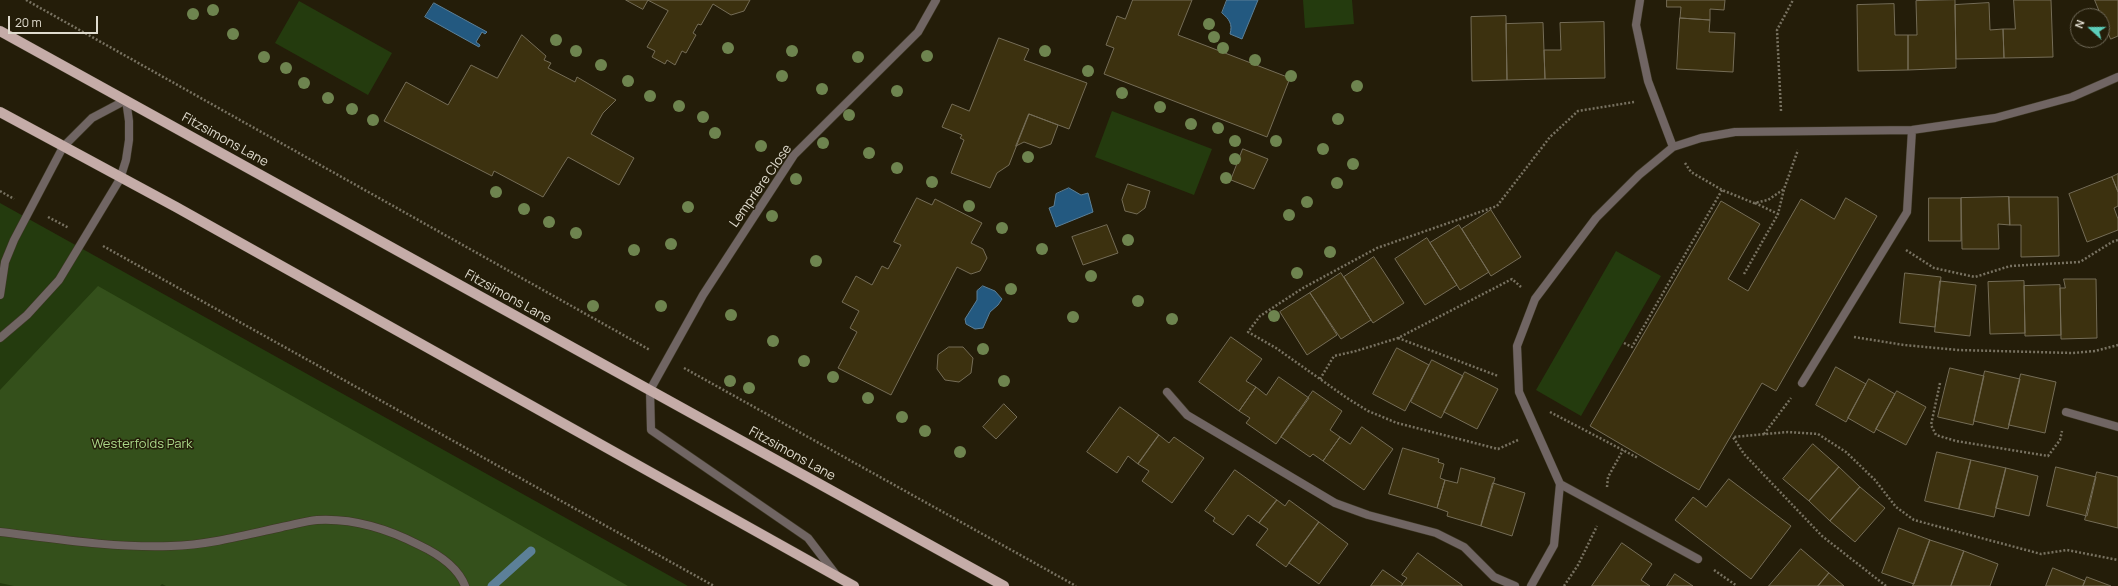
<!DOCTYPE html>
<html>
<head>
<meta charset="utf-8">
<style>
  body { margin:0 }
  #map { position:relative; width:2118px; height:586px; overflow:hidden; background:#241d09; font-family:Manrope,sans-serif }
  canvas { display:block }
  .north { position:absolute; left:2070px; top:8px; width:40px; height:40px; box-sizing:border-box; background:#241d09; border:1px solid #6f6958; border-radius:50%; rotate:291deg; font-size:11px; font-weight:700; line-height:16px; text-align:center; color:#e0dccf }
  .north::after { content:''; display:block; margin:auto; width:14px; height:18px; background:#5cceba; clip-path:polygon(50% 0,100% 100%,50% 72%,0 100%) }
  .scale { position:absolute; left:8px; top:16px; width:90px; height:18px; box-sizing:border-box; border:2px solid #e0dccf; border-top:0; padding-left:5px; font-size:12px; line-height:14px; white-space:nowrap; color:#e0dccf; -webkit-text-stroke:3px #241d09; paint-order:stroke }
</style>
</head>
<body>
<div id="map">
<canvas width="2118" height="586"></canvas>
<div class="north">N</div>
<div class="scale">20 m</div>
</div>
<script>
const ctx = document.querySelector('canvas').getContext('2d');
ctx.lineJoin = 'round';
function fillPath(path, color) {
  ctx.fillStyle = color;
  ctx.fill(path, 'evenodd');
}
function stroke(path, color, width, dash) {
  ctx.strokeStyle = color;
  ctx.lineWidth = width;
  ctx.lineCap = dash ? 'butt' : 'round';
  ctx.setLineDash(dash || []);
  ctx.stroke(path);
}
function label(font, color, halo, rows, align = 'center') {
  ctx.font = font + ' Manrope,sans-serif';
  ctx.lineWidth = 3;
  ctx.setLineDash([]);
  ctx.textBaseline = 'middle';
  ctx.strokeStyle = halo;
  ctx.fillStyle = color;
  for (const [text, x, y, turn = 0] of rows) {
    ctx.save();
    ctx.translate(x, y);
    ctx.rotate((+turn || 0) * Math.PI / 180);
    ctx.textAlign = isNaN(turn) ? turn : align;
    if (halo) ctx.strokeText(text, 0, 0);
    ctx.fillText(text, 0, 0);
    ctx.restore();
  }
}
const green = new Path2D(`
  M1303 0H1352L1354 24 1305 28Z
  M299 1 392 53 368 95 275 43Z
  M1112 111 1212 149 1194 195 1095 157Z
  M0 203 688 586H0Z
  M1616 251 1661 276 1581 416 1536 390Z`);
const forest = new Path2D(`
  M98 286 628 586H166L162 584 160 586H14L0 583V390Z`);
const water = new Path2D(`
  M1227 0H1258L1242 39 1230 34C1233 24 1229 19 1222 13Z
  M434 3 487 32 485 34 482 32 476 42 480 45 479 47 425 17Z
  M1069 188 1081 195 1088 193 1093 212 1056 227 1049 208 1054 206 1056 194Z
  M983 286 995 291 1002 299 998 305 990 312 983 328 975 329 966 324 965 319 977 300V291Z`);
const stream = new Path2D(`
  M492 586 531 551`);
const building = new Path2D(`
  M626 0H648L643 9Z
  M648 0H750L744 11 731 15 713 4 701 25 698 24 693 33 696 35 686 53 682 51 675 65 667 60 665 64 652 57 655 51 647 47 668 11Z
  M1133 0H1192L1178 35 1290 78 1267 137 1104 74 1114 48 1106 45 1117 16 1125 19Z
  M1667 0H1725L1724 10 1710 9V20L1680 18 1681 7H1667Z
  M1955 0 1956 68 1908 70V35H1917L1916 1Z
  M2014 0H2051L2053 57 2004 58 2003 29H2015Z
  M2095 0H2118V36L2111 39Z
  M1989 3 1990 30 2003 29 2004 58 1956 59 1955 5Z
  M1894 4 1895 35H1908V70L1858 71 1857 5Z
  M1506 16 1507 80 1472 81 1471 17Z
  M1680 18 1710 20 1709 32 1735 33 1733 72 1677 69Z
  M1604 22 1605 78 1545 79 1544 50H1561L1560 23Z
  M1543 23 1545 79 1507 80 1506 24Z
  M522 35 546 56 544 60 551 63 548 68 575 82 577 77 616 100 603 113 591 134 634 158 619 185 568 157 543 197 494 171 492 176 384 121 406 82 448 105 471 65 497 78Z
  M999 38 1029 49 1024 60 1087 83 1069 129 1029 114 1009 165 997 173 990 188 951 173 964 140 960 138 962 135 942 127 952 104 969 111Z
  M1029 114 1058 125 1051 144 1040 148 1024 142 1016 146Z
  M1243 149 1268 159 1254 189 1231 180Z
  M2118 174V192L2112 177Z
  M2112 177 2118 192V206L2114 208 2118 219V230L2087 242 2069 194Z
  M1128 184 1150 191 1145 208 1137 214 1125 211 1122 200Z
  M2009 197H2058L2059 256 2021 257V225H2010Z
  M2009 197 2010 225 1998 224 1999 249H1962L1961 198Z
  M917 198 932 205 935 199 982 223 971 243 983 249 987 258 980 271 971 274 957 267 891 395 838 368 857 332 850 328 859 311 842 302 856 276 872 285 882 266 888 269 901 245 894 242Z
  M1846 198 1877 216 1776 391 1762 383 1699 490 1590 426 1721 201 1760 224 1728 279 1748 291 1801 199 1834 219Z
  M1929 198H1961V241H1929Z
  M1491 210 1521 257 1491 276 1462 229Z
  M1107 225 1118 253 1083 265 1072 237Z
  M1459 225 1489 272 1460 290 1430 243Z
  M1427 238 1457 285 1425 305 1395 259Z
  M1374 257 1404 303 1373 323 1344 277Z
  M1341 273 1371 320 1341 339 1310 293Z
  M1905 273 1941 277 1935 327 1900 323Z
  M2064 279H2096L2097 338 2061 339 2060 288H2065Z
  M1940 281 1976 285 1970 336 1935 332Z
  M2024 281 2025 333 1990 334 1988 282Z
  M2060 285 2061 335 2025 336 2024 286Z
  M1310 293 1337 335 1307 355 1280 312Z
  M1231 337 1262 359 1246 381 1256 387 1239 411 1199 382Z
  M949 347H963L973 358 971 373 959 382 945 380 937 369 938 355Z
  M1397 348 1429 365 1405 411 1373 394Z
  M1432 360 1463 376 1441 418 1411 402Z
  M1836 367 1866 384 1846 422 1816 405Z
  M1950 368 1984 376 1973 425 1938 417Z
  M1985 371 2020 379 2008 429 1974 421Z
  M1465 372 1498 389 1477 429 1444 412Z
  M2021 374 2056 382 2045 433 2009 425Z
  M1279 377 1309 398 1276 444 1246 423 1250 418 1239 411 1256 387 1266 395Z
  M1869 379 1895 394 1874 433 1848 418Z
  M1313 391 1342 411 1330 430 1340 437 1323 461 1313 454 1310 457 1281 437Z
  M1897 391 1926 407 1906 445 1876 429Z
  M1004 404 1017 417 996 439 983 427Z
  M1120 407 1159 435 1138 464 1128 456 1117 473 1087 452Z
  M1362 427 1393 449 1364 490 1323 461 1340 437 1350 444Z
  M1159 435 1169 443 1174 437 1204 458 1172 503 1142 481 1149 471 1138 464Z
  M1813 444 1839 467 1809 501 1783 479Z
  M1403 448 1439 459 1438 462 1444 464 1440 478 1445 480 1437 508 1389 494Z
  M1937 452 1971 460 1959 509 1925 501Z
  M1971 460 2006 468 1994 517 1959 509Z
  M1839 467 1860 487 1830 521 1809 501Z
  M2056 467 2096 477 2087 516 2047 506Z
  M1461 468 1495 478 1481 526 1447 516 1448 512 1437 508 1445 480 1457 483Z
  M2006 468 2038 476 2029 516 1996 508Z
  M1235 470 1277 500 1259 523 1248 515 1233 535 1213 521 1215 518 1205 511Z
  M2097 472 2118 477V528L2085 520Z
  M1729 479 1791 526 1751 579 1675 520 1693 497 1706 507Z
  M1493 483 1525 493 1512 536 1481 526Z
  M1860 487 1885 508 1855 542 1830 521Z
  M1277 500 1285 506 1289 500 1319 522 1286 567 1256 545 1268 529 1259 523Z
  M1319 522 1348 544 1319 584 1289 563Z
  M1899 528 1930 540 1914 584 1882 573Z
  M1930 540 1964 551 1951 586H1913Z
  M1622 543 1652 564 1641 580 1650 586H1592Z
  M1801 549 1829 573 1818 586H1769Z
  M1964 551 1998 564 1990 586H1951Z
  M1418 553 1462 585V586H1401L1407 578 1402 575Z
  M2053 568 2085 581 2083 586H2046Z
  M1383 570 1403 584 1401 586H1371Z
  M1829 573 1844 586H1818Z
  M1675 574 1693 586H1667Z
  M2087 577 2111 586H2083Z`);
const path = new Path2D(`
  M26 0 650 350
  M1781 111 1777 30 1793 0
  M1685 163 1691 172 1722 190 1754 203 1768 200 1784 189
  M0 191 14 199
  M1755 203 1778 214
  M48 217 69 228
  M103 246 714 586
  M1906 250 1934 268 1975 277 2010 266 2080 262 2112 242 2118 240
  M1744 274 1778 214 1784 189 1798 150
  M1854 337 1904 345 1958 350 2073 353 2095 351 2118 345
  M1398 338 1498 376
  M1624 343 1632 347 1722 190
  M684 368 1076 586
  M1320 379 1334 356 1356 351 1398 338 1512 279 1521 287
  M1940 383 1931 425 1936 435 1956 441 2048 456 2060 440 2062 431
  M1550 412 1638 458
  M1764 434 1791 398
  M1518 440 1498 449 1397 423 1368 411 1347 398 1276 348 1248 332 1260 316 1303 288 1377 248 1497 206 1550 137 1578 111 1634 102
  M1607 487 1608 477 1623 450
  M1714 570 1737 586
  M1564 586 1578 565 1597 526
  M1886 586 1822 536 1744 454 1733 437 1788 432 1818 434 1846 452 1875 480 1896 507 1914 520 2041 554 2067 550 2118 560`);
const service = new Path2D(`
  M1640 0 1636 25 1648 81 1673 147
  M0 295 5 262 14 240 63 147 92 118 126 100 129 121V140L126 160 120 179 59 280 27 315 0 338
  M1802 383 1907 212 1912 130
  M650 390 651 430 808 538 837 576
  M1167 392 1187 415 1335 503 1368 515 1436 533 1464 547 1494 577 1515 586
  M2066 412 2118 427
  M1560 484 1698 559
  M0 532C57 539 114 548 171 546 208 545 246 535 282 527 293 525 305 521 317 520 352 518 388 529 419 545 436 553 458 567 465 586
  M1531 586 1554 545 1560 484 1519 392 1517 346 1535 299 1596 218 1639 175 1673 147 1701 138 1735 132 1912 130 1995 118 2072 97 2118 77`);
const minor = new Path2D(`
  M650 390 703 295 794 155 918 32 936 0`);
const primary = new Path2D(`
  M0 31 1004 586
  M0 112 176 207 854 586`);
const trees = [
  [213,10],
  [193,14],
  [1209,24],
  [233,34],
  [1214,37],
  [556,40],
  [728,48],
  [1223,48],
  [576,51],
  [792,51],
  [1045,51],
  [927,56],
  [264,57],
  [858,57],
  [1255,60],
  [601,65],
  [286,68],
  [1088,71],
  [782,76],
  [1291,76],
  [628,81],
  [304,83],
  [1357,86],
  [822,89],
  [897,91],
  [1122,93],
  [650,96],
  [328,98],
  [679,106],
  [1160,107],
  [352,109],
  [849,115],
  [703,117],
  [1338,119],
  [373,120],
  [1191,124],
  [1218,128],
  [715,133],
  [1235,141],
  [1276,141],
  [823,143],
  [761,146],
  [1323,149],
  [869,153],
  [1028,157],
  [1235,159],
  [1353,164],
  [897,168],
  [1226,178],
  [796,179],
  [932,182],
  [1337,183],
  [496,192],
  [1307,202],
  [969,206],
  [688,207],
  [524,209],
  [1289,215],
  [772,216],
  [549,222],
  [1002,228],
  [576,233],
  [1128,240],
  [671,244],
  [1042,249],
  [634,250],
  [1330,252],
  [816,261],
  [1297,273],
  [1091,276],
  [1011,289],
  [1138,301],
  [593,306],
  [661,306],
  [731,315],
  [1274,316],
  [1073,317],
  [1172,319],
  [773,341],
  [983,349],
  [804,361],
  [833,377],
  [730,381],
  [1004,381],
  [749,388],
  [868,398],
  [902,417],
  [925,431],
  [960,452]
];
const streetNames = [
  ["Fitzsimons Lane",225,140,29],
  ["Lempriere Close",761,186,-55],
  ["Fitzsimons Lane",508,297,29],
  ["Fitzsimons Lane",792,454,29]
];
const parkNames = [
  ["Westerfolds Park",142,444]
];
fillPath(green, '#243b0e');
fillPath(forest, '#34501b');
fillPath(water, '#235980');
stroke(water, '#5c8098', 1);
stroke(stream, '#5c8098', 9);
fillPath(building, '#3c310f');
stroke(building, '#756d57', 1);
stroke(service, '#3e3825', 9);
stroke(minor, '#3e3825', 9);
stroke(primary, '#3e3825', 11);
stroke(path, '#787261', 2.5, [2, 2]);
stroke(service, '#706563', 8);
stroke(minor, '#706563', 8);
stroke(primary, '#c5aca8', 10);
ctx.fillStyle = '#6e844f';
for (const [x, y] of trees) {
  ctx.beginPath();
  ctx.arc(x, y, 6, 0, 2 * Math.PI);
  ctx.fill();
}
label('13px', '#e0dccf', '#241d09', streetNames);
label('13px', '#abd889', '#241d09', parkNames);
</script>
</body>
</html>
